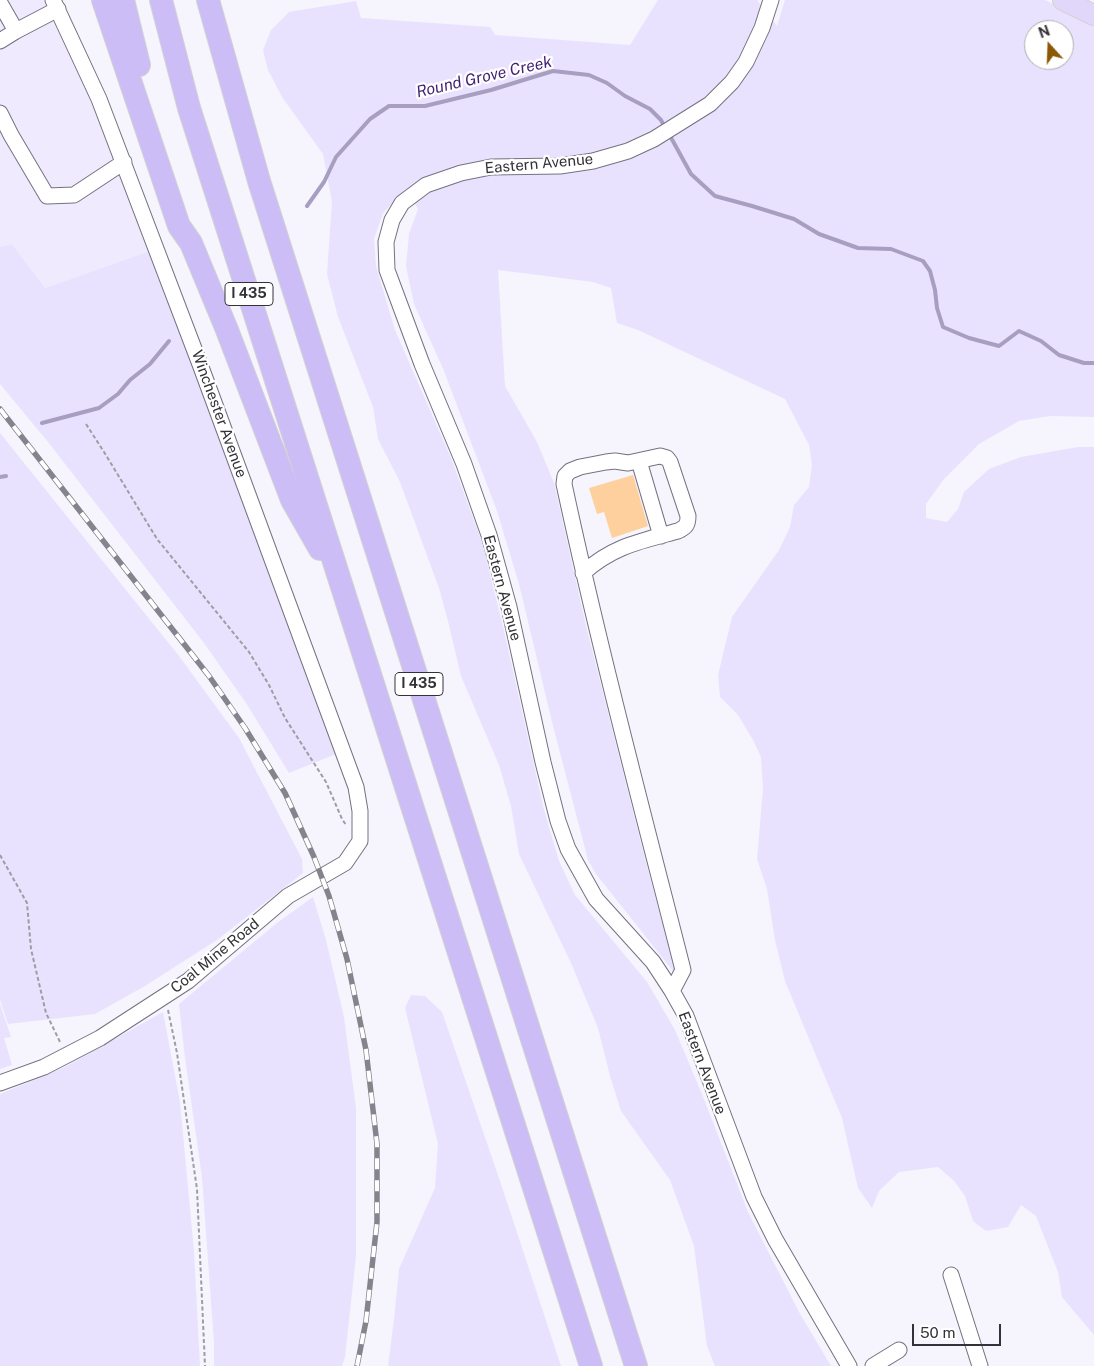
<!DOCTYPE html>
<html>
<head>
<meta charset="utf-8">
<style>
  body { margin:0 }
  #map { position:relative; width:1094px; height:1366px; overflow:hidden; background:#f6f4fd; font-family:"Public Sans",sans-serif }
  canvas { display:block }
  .north { position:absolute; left:1024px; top:20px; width:50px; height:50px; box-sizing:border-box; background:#fff; border:1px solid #aeadaf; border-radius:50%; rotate:340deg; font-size:14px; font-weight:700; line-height:20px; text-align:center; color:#343238 }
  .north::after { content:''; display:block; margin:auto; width:18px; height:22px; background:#8c5806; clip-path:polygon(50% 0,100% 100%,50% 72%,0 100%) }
  .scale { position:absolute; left:912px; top:1324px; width:89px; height:22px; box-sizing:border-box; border:2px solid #343238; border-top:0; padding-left:6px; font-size:15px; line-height:18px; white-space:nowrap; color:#343238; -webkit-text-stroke:4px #fff; paint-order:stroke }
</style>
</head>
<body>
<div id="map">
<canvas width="1094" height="1366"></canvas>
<div class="north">N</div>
<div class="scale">50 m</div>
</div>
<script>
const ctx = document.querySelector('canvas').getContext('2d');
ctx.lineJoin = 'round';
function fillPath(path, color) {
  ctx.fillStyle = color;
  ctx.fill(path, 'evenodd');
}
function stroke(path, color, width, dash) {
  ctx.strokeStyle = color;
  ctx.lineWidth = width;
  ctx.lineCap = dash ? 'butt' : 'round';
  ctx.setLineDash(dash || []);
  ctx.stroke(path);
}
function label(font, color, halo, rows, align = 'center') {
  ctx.font = font + ' "Public Sans",sans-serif';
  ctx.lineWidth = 4.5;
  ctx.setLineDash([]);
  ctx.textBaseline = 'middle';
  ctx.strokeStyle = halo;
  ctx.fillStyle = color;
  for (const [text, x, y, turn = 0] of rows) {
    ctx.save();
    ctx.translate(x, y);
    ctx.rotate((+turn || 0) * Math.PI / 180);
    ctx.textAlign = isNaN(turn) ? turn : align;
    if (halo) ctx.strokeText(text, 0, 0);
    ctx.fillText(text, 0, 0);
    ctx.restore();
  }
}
const built = new Path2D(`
  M0 0H46L79 71 150 251 45 288 12 244 0 247Z`);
const green = new Path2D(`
  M658 0H757L777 26 785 0H1045L1094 24V417L1050 416 1019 421 979 444 944 479 926 504V518L947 522 958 509 964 492 989 469 1021 457 1078 447H1094V1335L1062 1297 1058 1272 1036 1216 1021 1205 1008 1227 986 1231 973 1221 965 1196 954 1181 938 1167 899 1172 879 1191 872 1208 858 1188 842 1118 785 981 775 940 767 889 757 859 763 789 761 757 753 740 738 715 720 697 718 675 732 617 779 550 790 527 794 505 809 487 812 465 809 445 785 399 638 330 617 323 611 288 593 282 498 270 505 386 537 442 554 483 586 626 642 847 660 915 678 967 673 971 596 874 588 860 553 726 519 584 497 511 444 371 414 304 406 266 409 234 418 209 407 188 383 213 374 239 376 266 395 330 451 458 482 542 505 635 544 810 559 861 575 895 647 982 675 1030 702 1094 748 1212 799 1312 831 1366H715L707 1346 694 1246 670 1180 621 1111 610 1076 598 1028 571 963 519 854 511 806 499 765 461 676 448 621 439 588 400 482 378 439 373 407 338 317 327 274 332 202 323 154 282 97 268 70 263 50 271 30 289 12 356 1 361 18 490 27 495 35 630 45ZM1034 30H1064V60H1034Z
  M12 244 45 288 150 251 204 396 336 754 289 773 246 703 204 643 48 442 0 384V247Z
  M0 433 179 656 239 738 302 859 303 873 217 940 145 986 95 1014 8 1024 0 1000Z
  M313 897 326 940 344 1017 356 1108V1256L345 1357 342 1366H214V1343L202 1177 185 1058 179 1004 277 923Z
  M411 995 425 996 442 1012 501 1184 561 1366H388L394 1319 399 1269 435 1188 438 1144 405 1008Z
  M0 1004 11 1037 4 1038 12 1065 0 1069Z
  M163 1012 180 1102 194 1251 200 1366H0V1094L63 1068Z`);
const stream = new Path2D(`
  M669 134 691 174 715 196 752 206 794 219 819 234 858 248 891 249 923 261 930 271 935 290 937 308 943 327 969 338 999 346 1019 331 1041 341 1059 355 1084 363H1094
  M307 206 324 182 336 157 370 119 389 106H425L491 90 553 71 589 75 607 83 625 96 650 109 661 120 665 128
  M42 423 99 408 118 394 130 380 150 364 169 341
  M0 477 6 476`);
const building = new Path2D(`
  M633 475 648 526 612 538 604 512 597 514 589 488Z`);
const path = new Path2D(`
  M86 424 104 452 157 539 249 652 269 685 285 718 326 782 342 819 346 825
  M0 855 27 903 31 949 46 1013 61 1044
  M168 1010 177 1053 197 1189 205 1366`);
const minor = new Path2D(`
  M771 0 762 28 746 62 732 82 710 104 654 139 628 151 593 161 560 166 491 167 461 173 426 185 402 203 392 220 386 242 387 270 422 364 464 464 489 535 509 607 543 762 558 821 568 849 596 899 653 962 672 991 686 1016 754 1197 775 1239 849 1366
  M0 3 16 31 58 9
  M0 41 16 31
  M0 113 11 135 47 196 74 195 124 162
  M639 461 661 536
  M583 573C613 546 641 541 678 531 686 527 688 525 688 516L670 462 667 458 660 456 628 463 615 461 606 462 580 467 570 471 565 476 564 484C599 647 642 809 683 970L672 991
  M0 1083 44 1067 100 1038 188 981 288 896 345 863 360 841V811L356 787 201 367 99 99 53 0
  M951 1275 980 1366
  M873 1366 899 1350`);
const major = new Path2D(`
  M1063 0 1094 15`);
const highway = new Path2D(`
  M103 0 179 226 191 243 227 330 292 500 320 549
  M123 0 139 65
  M161 0 189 108 591 1366
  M208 0 259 181 636 1366`);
const rail = new Path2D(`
  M0 409 209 676 245 728 285 793 314 857 329 896 347 959 366 1050 377 1144V1222L366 1321 357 1366`);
const shields = [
  [249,294,48],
  [419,684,48]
];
const shieldNames = [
  ["I 435",249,294],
  ["I 435",419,684]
];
const streetNames = [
  ["Eastern Avenue",539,164,-5],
  ["Winchester Avenue",219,414,70],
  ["Eastern Avenue",502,588,75],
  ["Coal Mine Road",215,956,-39],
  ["Eastern Avenue",702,1063,69]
];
const waterNames = [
  ["Round Grove Creek",484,77,-13]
];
fillPath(built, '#efeafd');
fillPath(green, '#e9e2fe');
stroke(stream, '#a89fc0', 4);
fillPath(building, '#fed09d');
stroke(minor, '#75727f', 17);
stroke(major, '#d2d2d3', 22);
stroke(highway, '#d2d2d3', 24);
stroke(path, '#9e9ca4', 2, [4, 2.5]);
stroke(minor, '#fff', 15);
stroke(major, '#e1d7fa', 20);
stroke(highway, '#cdbdf6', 22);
stroke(rail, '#85838b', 5.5);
stroke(rail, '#fff', 4, [11]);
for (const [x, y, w] of shields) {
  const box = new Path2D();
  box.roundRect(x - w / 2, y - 11.5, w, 23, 4);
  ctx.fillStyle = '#fff';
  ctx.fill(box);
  stroke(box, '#343238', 1);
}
label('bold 14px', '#343238', null, shieldNames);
label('15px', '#343238', '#fff', streetNames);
label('italic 16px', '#411f72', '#fff', waterNames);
</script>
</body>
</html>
